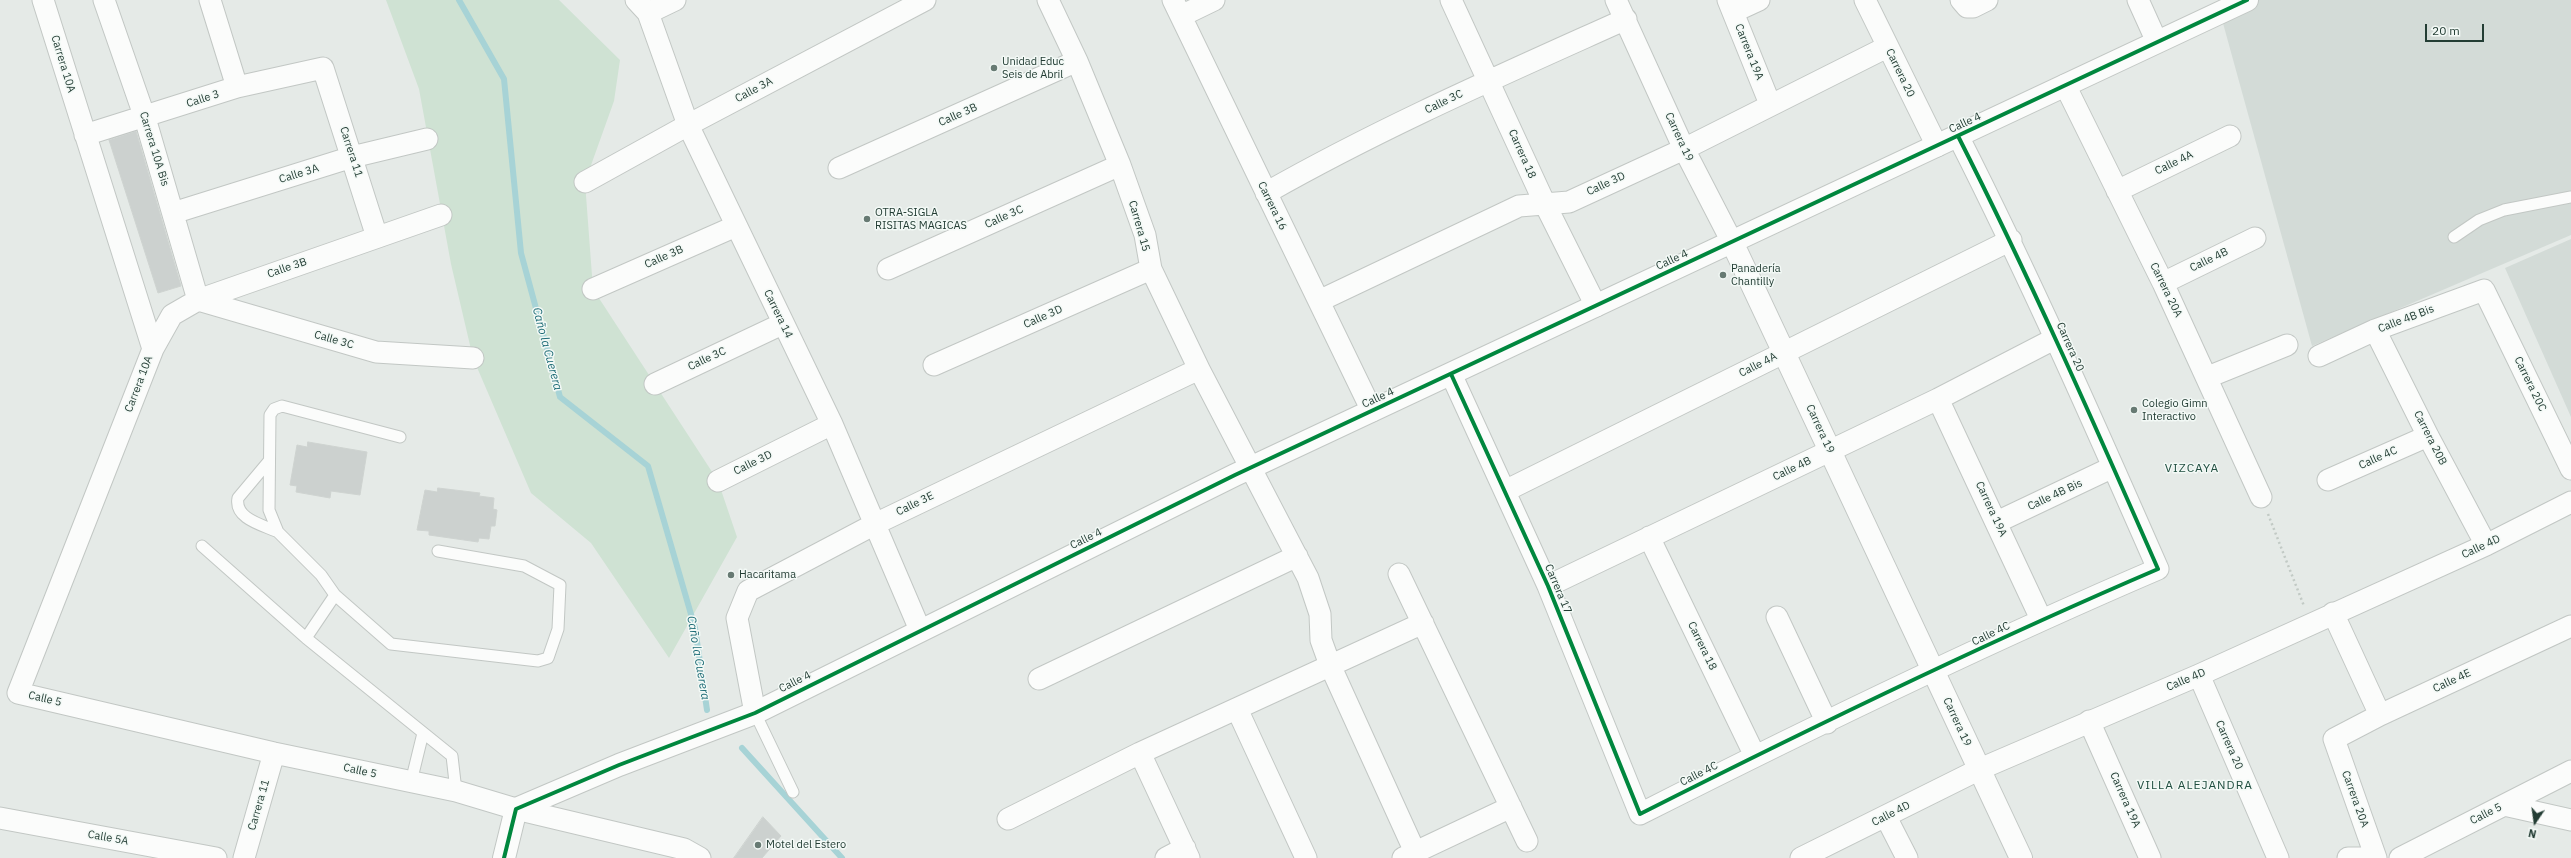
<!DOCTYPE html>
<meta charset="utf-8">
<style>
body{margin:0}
#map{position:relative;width:2571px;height:858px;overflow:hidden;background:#e5eae7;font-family:"IBM Plex Sans",sans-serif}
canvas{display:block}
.north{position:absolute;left:2515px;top:802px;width:40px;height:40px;-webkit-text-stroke:3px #f3f9f6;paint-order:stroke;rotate:193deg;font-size:11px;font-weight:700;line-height:16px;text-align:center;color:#233d34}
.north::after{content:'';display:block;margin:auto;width:14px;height:18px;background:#233d34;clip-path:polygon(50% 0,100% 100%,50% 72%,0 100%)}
.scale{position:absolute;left:2425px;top:24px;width:59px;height:18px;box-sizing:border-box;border:2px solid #233d34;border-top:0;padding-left:5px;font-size:12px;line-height:14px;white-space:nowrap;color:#233d34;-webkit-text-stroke:3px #f3f9f6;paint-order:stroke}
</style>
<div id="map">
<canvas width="2571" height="858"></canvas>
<div class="north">N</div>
<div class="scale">20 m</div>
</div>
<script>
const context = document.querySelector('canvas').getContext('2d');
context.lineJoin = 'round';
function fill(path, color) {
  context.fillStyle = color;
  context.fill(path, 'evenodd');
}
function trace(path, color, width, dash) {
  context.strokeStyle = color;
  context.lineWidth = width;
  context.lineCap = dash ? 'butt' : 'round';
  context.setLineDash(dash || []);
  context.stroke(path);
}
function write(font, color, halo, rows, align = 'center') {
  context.font = font + ' "IBM Plex Sans",sans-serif';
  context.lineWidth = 3;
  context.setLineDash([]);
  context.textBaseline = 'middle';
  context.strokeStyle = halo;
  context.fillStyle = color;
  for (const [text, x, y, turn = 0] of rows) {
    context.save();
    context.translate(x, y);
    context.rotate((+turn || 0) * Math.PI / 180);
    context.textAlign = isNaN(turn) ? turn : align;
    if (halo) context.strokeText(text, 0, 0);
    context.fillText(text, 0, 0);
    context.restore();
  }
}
fill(new Path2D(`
 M2256,0H2571V235L2312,346L2221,16Z
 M2571,239V417L2505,268Z`), '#d3dbd7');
fill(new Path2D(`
 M386,0H559L620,60L614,101L585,182L593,289L718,481L737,537L669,658L591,543L531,493L473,358L451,264L419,89Z`), '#cfe2d3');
trace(new Path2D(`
 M459,0L504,79L521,253L560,397L648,466L695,628L707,710
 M742,748L842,858`), '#a7d3d6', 6);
const building = new Path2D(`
 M136,131L181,286L158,293L109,140Z
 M308,442L367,452L360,495L331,491L330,498L296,492L297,486L290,485L297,445L307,447Z
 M438,488L480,493L479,496L494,498L493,509L497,510L495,526H491L489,539L479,538L478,542L429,535V531L417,530L425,490L437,492Z
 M763,817L781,836L762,858H734Z`);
fill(building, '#ccd1cf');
trace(building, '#ced3d0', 1);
const service = new Path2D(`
 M2454,237L2479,220L2504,210L2571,197
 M400,437L282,406L274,409L270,415L269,510L278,532L321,575L335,595L391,644L538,661L548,658L558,629L560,585L524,566L438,551
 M269,461L238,498C234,519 263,525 278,532
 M202,546L306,638
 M335,595L306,638L452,756L456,791
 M755,713L793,792
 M411,782L423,733`);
const minor = new Path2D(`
 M43,0L153,349
 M104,0L145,118L198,300L376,352L473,358
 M210,0L237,87
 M636,0L648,13L688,125L832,424L920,630
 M1048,0L1077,61L1120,165L1145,235L1151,269L1199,369L1308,578L1320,614L1321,640L1330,665L1415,852
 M1173,0L1372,411
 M1451,0L1545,204L1596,306
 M1616,0L1684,149L1732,242
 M1728,0L1770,104
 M1865,0L1937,146
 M1961,0L1967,7H1973L1987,0
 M2138,0L2157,42
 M1733,12L1759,0
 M648,13L675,0
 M1181,16L1214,0
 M2065,85L2163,283L2261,497
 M85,135L237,87L323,68L377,237
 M839,168L1077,61
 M585,182L688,125L925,0
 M2117,191L2230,136
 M1266,193C1382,127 1504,74 1626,19
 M173,213L352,157L427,139
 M441,215L198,300L172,315L153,349L18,693L274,753L456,791L516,809L684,849L700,858
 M888,269L1120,165
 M2163,283L2255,238
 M593,289L736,226
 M1319,301L1519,206L1569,202L1684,149L1887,47
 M2375,330L2428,436L2486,545
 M2319,356L2375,330L2484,290L2571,469
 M934,365L1151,269
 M1451,374L1548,586L1640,814C1810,728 1983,644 2158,569C2094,423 2030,278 1958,136
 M2208,377L2287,345
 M655,384L782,324
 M1938,399L2041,619
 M2328,480L2428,436
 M718,481L832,424
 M1505,491L2011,240
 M1997,522L2113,467
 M1649,537L1755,756
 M1399,574L1527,841
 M1548,586L1938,399L2056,338
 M2333,613L2380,715
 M1777,617L1827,723
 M2199,675L2278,858
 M1039,679L1297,556
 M1237,709L1306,858
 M755,713L737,618L748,591L875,524L1199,369
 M2089,721L2150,858
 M1140,753L1189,858
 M2504,805L2571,820
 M1886,817L1907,858
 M0,818L216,858
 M1008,819L1140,753L1423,623
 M244,858L274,753
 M1166,858L1185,848
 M1403,858L1511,807
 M1801,858L1980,769L2199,675L2486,545L2571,502
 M2348,858H2370
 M2376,858L2334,739L2380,715L2571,626
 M2400,858L2571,771`);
const tertiary = new Path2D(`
 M1732,242L2021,858
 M504,858L516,809L619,765L755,713L1235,475L2247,0`);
trace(service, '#c2c7c4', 13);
trace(minor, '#c2c7c4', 23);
trace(tertiary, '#c2c7c4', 24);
trace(new Path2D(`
 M2268,514L2304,606`), '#c2cac5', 2.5, [2, 3]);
trace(service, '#fbfcfb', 11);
trace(minor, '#fbfcfb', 21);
trace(tertiary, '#fbfcfb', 22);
trace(new Path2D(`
 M1451,374L1548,586L1640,814C1810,728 1983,644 2158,569C2094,423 2030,278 1958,136
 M504,858L516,809L619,765L755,713L1235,475L2247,0`), '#00873e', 4);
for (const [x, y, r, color] of [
 [994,68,4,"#677a73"],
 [867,219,4,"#677a73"],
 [1723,275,4,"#677a73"],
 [2134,410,4,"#677a73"],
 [731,575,4,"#677a73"],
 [758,845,4,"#677a73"]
]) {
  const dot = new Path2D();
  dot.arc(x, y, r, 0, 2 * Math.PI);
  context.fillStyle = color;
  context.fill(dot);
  trace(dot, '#f3f9f6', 1.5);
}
write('11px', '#233d34', '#f3f9f6', [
 ["Carrera 19A",1749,52,68],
 ["Carrera 10A",63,64,73],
 ["Carrera 20",1900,73,64],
 ["Calle 3A",754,90,-28],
 ["Calle 3",203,99,-18],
 ["Calle 3C",1444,102,-26],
 ["Calle 3B",958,115,-24],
 ["Calle 4",1965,123,-25],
 ["Carrera 19",1679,137,65],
 ["Carrera 10A Bis",154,149,73],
 ["Carrera 11",351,152,72],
 ["Carrera 18",1522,154,66],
 ["Calle 4A",2174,163,-26],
 ["Calle 3A",299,174,-17],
 ["Calle 3D",1606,184,-25],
 ["Carrera 16",1272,206,64],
 ["Calle 3C",1004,217,-24],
 ["Carrera 15",1139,226,74],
 ["Calle 3B",664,257,-24],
 ["Calle 4",1672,260,-25],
 ["Calle 4B",2209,260,-26],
 ["Calle 3B",287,268,-19],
 ["Carrera 20A",2166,290,64],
 ["Carrera 14",778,314,64],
 ["Calle 3D",1043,317,-24],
 ["Calle 4B Bis",2406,319,-21],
 ["Calle 3C",334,340,16],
 ["Carrera 20",2070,347,66],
 ["Calle 3C",707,359,-25],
 ["Calle 4A",1758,365,-27],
 ["Carrera 10A",139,384,-69],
 ["Carrera 20C",2530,384,64],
 ["Calle 4",1378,398,-25],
 ["Carrera 19",1820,429,65],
 ["Carrera 20B",2430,438,63],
 ["Calle 4C",2378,458,-24],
 ["Calle 3D",753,463,-26],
 ["Calle 4B",1792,469,-26],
 ["Calle 4B Bis",2055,495,-25],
 ["Calle 3E",915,504,-26],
 ["Carrera 19A",1991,509,65],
 ["Calle 4",1086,539,-26],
 ["Calle 4D",2481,547,-25],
 ["Carrera 17",1558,589,67],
 ["Calle 4C",1991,634,-26],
 ["Carrera 18",1702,646,64],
 ["Calle 4D",2186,680,-23],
 ["Calle 4E",2452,681,-25],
 ["Calle 4",795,682,-27],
 ["Calle 5",45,699,13],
 ["Carrera 19",1957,722,65],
 ["Carrera 20",2229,745,66],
 ["Calle 5",360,771,12],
 ["Calle 4C",1699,774,-27],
 ["Carrera 20A",2355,799,70],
 ["Carrera 19A",2125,800,66],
 ["Carrera 11",259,805,-74],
 ["Calle 4D",1891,814,-27],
 ["Calle 5",2486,814,-27],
 ["Calle 5A",108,838,10]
]);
write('11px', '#233d34', '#f3f9f6', [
 ["Unidad Educ",1002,62],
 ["Seis de Abril",1002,75],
 ["OTRA-SIGLA",875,213],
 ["RISITAS MAGICAS",875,226],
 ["Panadería",1731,269],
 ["Chantilly",1731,282],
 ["Colegio Gimn",2142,404],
 ["Interactivo",2142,417],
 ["Hacaritama",739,575],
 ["Motel del Estero",766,845]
], 'left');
write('italic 12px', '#1f6d77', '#f3f9f6', [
 ["Caño la Cuerera",547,349,75],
 ["Caño la Cuerera",698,658,80]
]);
context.letterSpacing = '1px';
write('12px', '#204e40', '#f3f9f6', [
 ["VIZCAYA",2192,469],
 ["VILLA ALEJANDRA",2195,786]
]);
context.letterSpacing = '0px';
</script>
